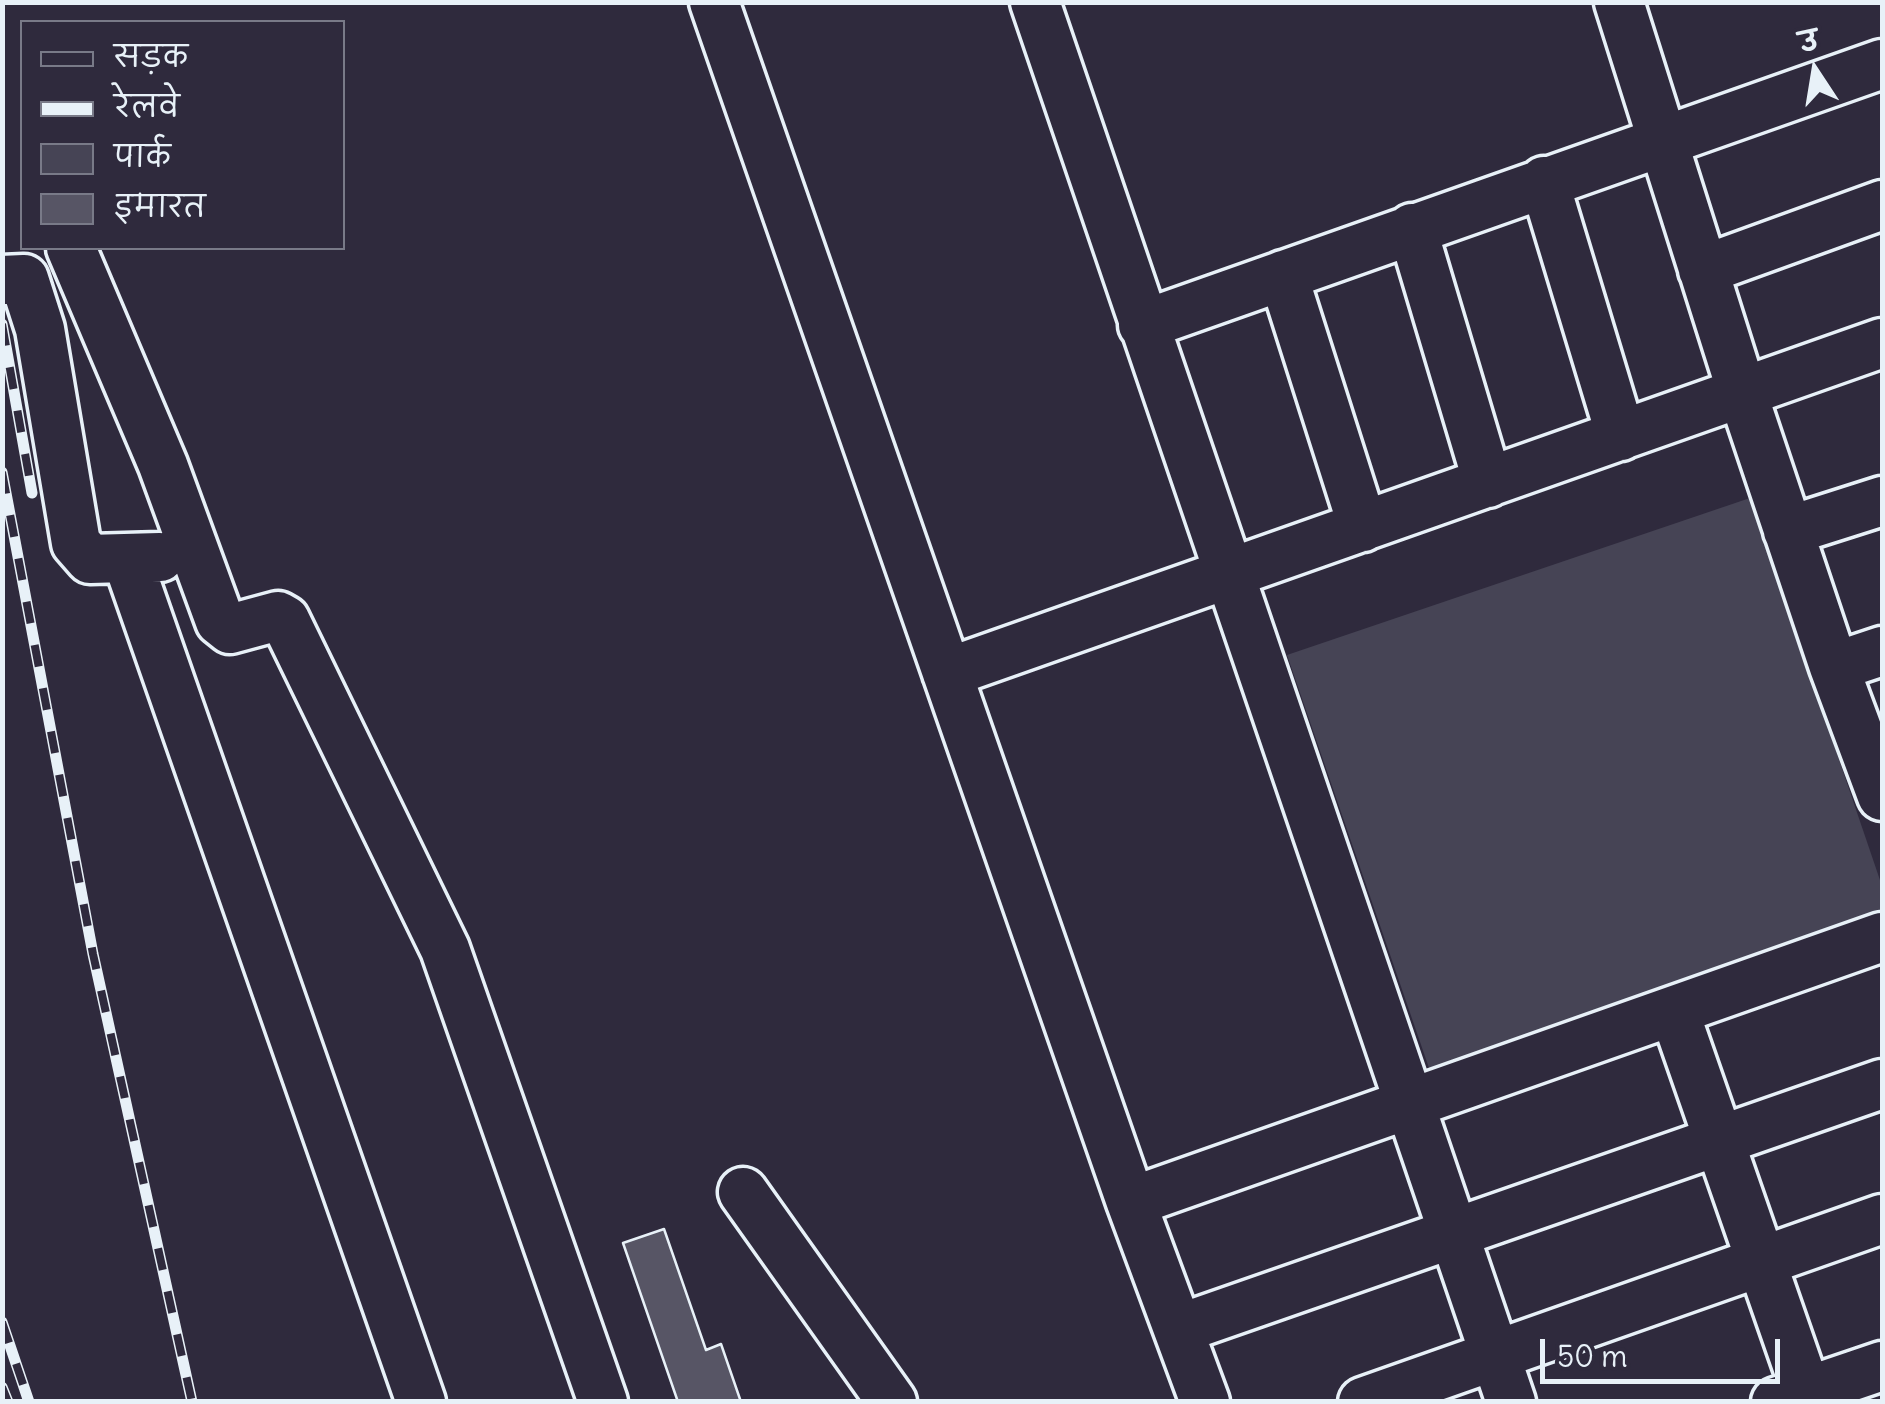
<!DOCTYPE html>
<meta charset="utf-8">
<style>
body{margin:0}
#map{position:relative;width:1885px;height:1404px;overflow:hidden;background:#2f2a3d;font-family:Delius,"Playpen Sans Deva",sans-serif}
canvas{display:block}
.frame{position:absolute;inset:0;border:5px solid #e8f1f8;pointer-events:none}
.legend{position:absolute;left:20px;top:20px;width:325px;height:230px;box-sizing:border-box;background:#2f2a3d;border:2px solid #797a88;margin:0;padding:12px 18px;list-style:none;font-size:30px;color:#e8f1f8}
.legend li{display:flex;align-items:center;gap:20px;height:50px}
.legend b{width:50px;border:2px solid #797a88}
.north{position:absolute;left:1765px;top:20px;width:100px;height:100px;-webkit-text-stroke:8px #2f2a3d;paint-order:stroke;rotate:348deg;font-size:28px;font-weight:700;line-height:40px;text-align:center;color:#e8f1f8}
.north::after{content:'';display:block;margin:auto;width:35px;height:45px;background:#e8f1f8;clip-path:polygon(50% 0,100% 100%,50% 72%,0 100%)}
.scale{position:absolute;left:1540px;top:1339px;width:240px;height:45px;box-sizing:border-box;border:5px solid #e8f1f8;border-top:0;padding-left:12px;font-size:30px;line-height:35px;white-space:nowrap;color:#e8f1f8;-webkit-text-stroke:8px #2f2a3d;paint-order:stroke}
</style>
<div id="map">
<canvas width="1885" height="1404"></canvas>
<div class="frame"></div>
<ul class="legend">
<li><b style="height:12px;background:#2f2a3d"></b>सड़क</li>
<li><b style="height:12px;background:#e8f1f8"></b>रेलवे</li>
<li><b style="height:28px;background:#464455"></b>पार्क</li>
<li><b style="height:28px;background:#575565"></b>इमारत</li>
</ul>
<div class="north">उ</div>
<div class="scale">50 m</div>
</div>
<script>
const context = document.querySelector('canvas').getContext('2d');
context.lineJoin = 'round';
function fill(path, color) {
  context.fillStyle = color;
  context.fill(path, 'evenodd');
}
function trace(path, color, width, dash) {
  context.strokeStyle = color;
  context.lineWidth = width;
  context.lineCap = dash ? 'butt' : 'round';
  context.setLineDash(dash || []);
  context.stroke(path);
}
fill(new Path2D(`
 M1750,498L1882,886V946L1439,1097L1287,655Z`), '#464455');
const building = new Path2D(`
 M664,1229L706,1350L721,1344L741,1402H678L623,1243Z`);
fill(building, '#575565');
trace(building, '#e8f1f8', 2.5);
const minor = new Path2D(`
 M714,2L1131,1202L1205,1402
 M1035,2L1511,1402
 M1619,2L1742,392L1834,667L1882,796
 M1544,181L1621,436
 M1412,228L1488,483
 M71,248L163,465L220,621L230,629L278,616L285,620L445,949L603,1402
 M1703,270L1882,205
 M1283,275L1363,527
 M2,280L24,279L40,329L76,543L90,559L160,557
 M1143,325L1882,64
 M1788,531L1882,501
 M127,559L421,1402
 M1834,667L1882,651
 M947,673L1882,343
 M1674,1011L1810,1402
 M743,1192L892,1402
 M1131,1202L1882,937
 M1179,1329L1882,1084
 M1363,1402L1882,1219
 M1776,1402L1882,1366`);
trace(minor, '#e8f1f8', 55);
trace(minor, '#2f2a3d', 48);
const rail = new Path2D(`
 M2,324L32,493
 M2,472L93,954L192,1402
 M2,1322L29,1402
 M2,1387L8,1402`);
trace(rail, '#e8f1f8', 11);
trace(rail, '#2f2a3d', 8, [22]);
</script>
